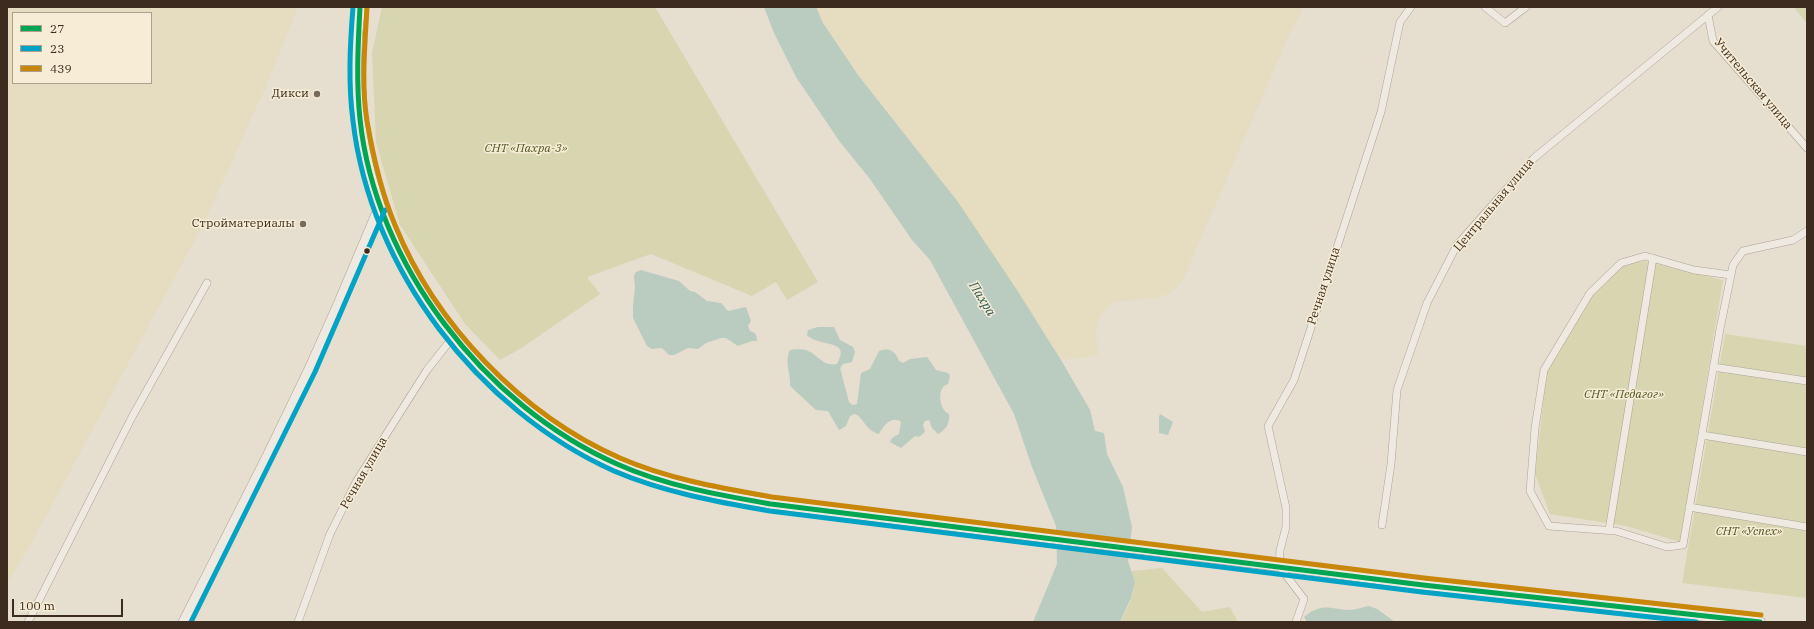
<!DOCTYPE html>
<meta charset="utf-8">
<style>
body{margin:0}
#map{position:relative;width:1814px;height:629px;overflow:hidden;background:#e6decf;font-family:"IBM Plex Serif",serif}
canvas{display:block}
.frame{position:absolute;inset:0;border:8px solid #3c2b1e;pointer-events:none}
.legend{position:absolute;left:12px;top:12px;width:140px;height:72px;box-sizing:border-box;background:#f7ecd5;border:1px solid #ac9f8c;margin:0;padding:5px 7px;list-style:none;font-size:12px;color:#3c2b1e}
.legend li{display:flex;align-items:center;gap:8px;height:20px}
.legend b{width:20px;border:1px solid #ac9f8c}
.scale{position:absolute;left:12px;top:599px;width:111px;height:18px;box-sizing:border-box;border:2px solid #3c2b1e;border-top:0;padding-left:5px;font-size:12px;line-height:14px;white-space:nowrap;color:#3c2b1e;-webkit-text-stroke:3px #f7ecd5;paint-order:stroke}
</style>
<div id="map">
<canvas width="1814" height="629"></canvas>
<div class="frame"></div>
<ul class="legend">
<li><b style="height:5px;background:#00a651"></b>27</li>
<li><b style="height:5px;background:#03a3c5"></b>23</li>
<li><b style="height:5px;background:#c88708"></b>439</li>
</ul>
<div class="scale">100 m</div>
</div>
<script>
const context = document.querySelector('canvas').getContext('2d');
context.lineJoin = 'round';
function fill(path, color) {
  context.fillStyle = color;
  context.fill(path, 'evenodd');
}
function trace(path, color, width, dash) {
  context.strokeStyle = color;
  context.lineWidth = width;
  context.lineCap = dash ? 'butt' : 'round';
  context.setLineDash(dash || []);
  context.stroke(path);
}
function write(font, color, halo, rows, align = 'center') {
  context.font = font + ' "IBM Plex Serif",serif';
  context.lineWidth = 3;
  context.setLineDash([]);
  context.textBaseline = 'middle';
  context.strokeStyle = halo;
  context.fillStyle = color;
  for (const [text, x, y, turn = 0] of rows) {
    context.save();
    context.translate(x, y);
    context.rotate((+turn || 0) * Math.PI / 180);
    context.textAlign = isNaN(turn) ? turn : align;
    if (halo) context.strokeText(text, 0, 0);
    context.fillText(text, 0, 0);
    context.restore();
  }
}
fill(new Path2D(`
 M7,7H298L266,86L204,223L27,551L7,583ZM13,13H151V83H13Z
 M816,7H1304L1288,37L1182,282L1170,293L1159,297L1116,302L1111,304L1101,315L1097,325L1096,335L1098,355L1061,360L958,202L858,75L823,23Z`), '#e6dcbf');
fill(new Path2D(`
 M382,7H655L818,282L787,300L776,282L752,296L651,254L587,277L600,294L520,349L500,360L465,324L400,225L376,142L372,53Z
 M1794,7H1807V24Z
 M1644,261L1723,280L1680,542L1626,526L1550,514L1535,474L1547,370L1591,297L1621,266Z
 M1725,334L1807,346V598L1682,583Z
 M1162,568L1202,612L1230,607L1238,622H1121C1129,604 1138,591 1132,571Z`), '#d7d6b1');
fill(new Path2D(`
 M764,7H816L823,23L858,75L958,202L1017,290L1061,360L1090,410L1095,431L1104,433L1107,454L1123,487L1132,527L1128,561L1135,582L1131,598L1120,622H1033L1057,564L1056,526L1032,467L1014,414L930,260L912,240L870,179L840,142L796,77L774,33Z
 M641,270L679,281L690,291L695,292L707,301L721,303L728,311L746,307L751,321L748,326L750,331C756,333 757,335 757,341H752L738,346L726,338H721L706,343L698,349L688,348L674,355H669L662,348L652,349L647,346L633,318V307L635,286L634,276L636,272Z
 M818,327H834L840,340L853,347L855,352L852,362L843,364L840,368L849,402L852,405L857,404L861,373L870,369L879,351C890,347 895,351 899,361L903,363L910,359L927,357L936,370L948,373L950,376L948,384C936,387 939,410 949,414C950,423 946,430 938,434L932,428L929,420L925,421L923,425L925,432L919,437L915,436L901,448L890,442L892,438L899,434L901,422C892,415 883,426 879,434C864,430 864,416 854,414L850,416L846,426L839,430L828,411L816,410L790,386C791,373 784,362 790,350C793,349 803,349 806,350C818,354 822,367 837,364C852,338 820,348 807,335L808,330Z
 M1160,414L1173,422L1168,435L1159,433V417Z
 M1369,606L1377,609L1395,622H1307L1304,617C1323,602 1328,609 1350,610C1356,610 1362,607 1369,606Z`), '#bacbc0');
const minor = new Path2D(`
 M1485,7L1505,23L1526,7
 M1708,15L1713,41L1807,148
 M1731,275L1694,270L1645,256L1621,263L1590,293L1544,370L1535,428L1530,491L1549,526L1616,531L1667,547L1683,545L1720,329L1733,265L1743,251L1793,240L1807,231
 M1713,367L1807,381
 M1702,435L1807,452
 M1689,507L1807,527
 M1382,525L1391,464L1397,390L1427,303L1457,245L1534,158L1718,7
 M1609,530L1653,258
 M28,622L132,417L207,283
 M298,622L330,534L356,482L427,370L453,337
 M1296,622L1304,599L1279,566L1280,550L1286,527V508L1268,426L1294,380L1381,112L1400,22L1411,7`);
const tertiary = new Path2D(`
 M183,622L268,454L309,369L338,304L379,207`);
const secondary = new Path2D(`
 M360,7C340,161 401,308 522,405C545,424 570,442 597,455C652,483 711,494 771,504L1279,566L1423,585L1760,622`);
trace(minor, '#aca397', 8);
trace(tertiary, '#aca397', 10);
trace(secondary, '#9b9388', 11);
trace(minor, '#eee9e1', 7);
trace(tertiary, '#eee9e1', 9);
trace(secondary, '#eee9e1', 10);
trace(new Path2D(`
 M360,7C358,45 356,81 360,119C375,264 485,406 617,464C666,486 719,495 771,504L1423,585L1760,622`), '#00a651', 5);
trace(new Path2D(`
 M353,7C350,45 348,83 353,121C370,269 478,410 614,471C663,492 717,502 770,511L1422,592L1696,622
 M191,622L315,372L385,210`), '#03a3c5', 5);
trace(new Path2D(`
 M367,7C365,45 361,84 367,121C373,156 381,192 395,225C435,324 522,415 620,458C668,479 721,488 772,497L1424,578L1761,615`), '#c88708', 5);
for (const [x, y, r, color] of [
 [317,94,4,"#786a5c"],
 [303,224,4,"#786a5c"],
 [367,251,3.5,"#3c2b1e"]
]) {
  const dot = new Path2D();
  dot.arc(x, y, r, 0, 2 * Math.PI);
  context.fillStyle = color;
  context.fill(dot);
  trace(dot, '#f7ecd5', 1.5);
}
write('12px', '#3c2b1e', '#f7ecd5', [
 ["Учительская улица",1753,84,50],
 ["Центральная улица",1494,205,-50],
 ["Речная улица",1324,286,-72],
 ["Речная улица",364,473,-60]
]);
write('12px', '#3c2b1e', '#f7ecd5', [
 ["Дикси",309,94],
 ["Стройматериалы",295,224]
], 'right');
write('italic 12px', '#4e5924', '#f7ecd5', [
 ["СНТ «Пахра-3»",526,149],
 ["СНТ «Педагог»",1624,395],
 ["СНТ «Успех»",1749,532]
]);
write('italic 13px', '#2d5c57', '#f7ecd5', [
 ["Пахра",982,299,58]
]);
</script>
